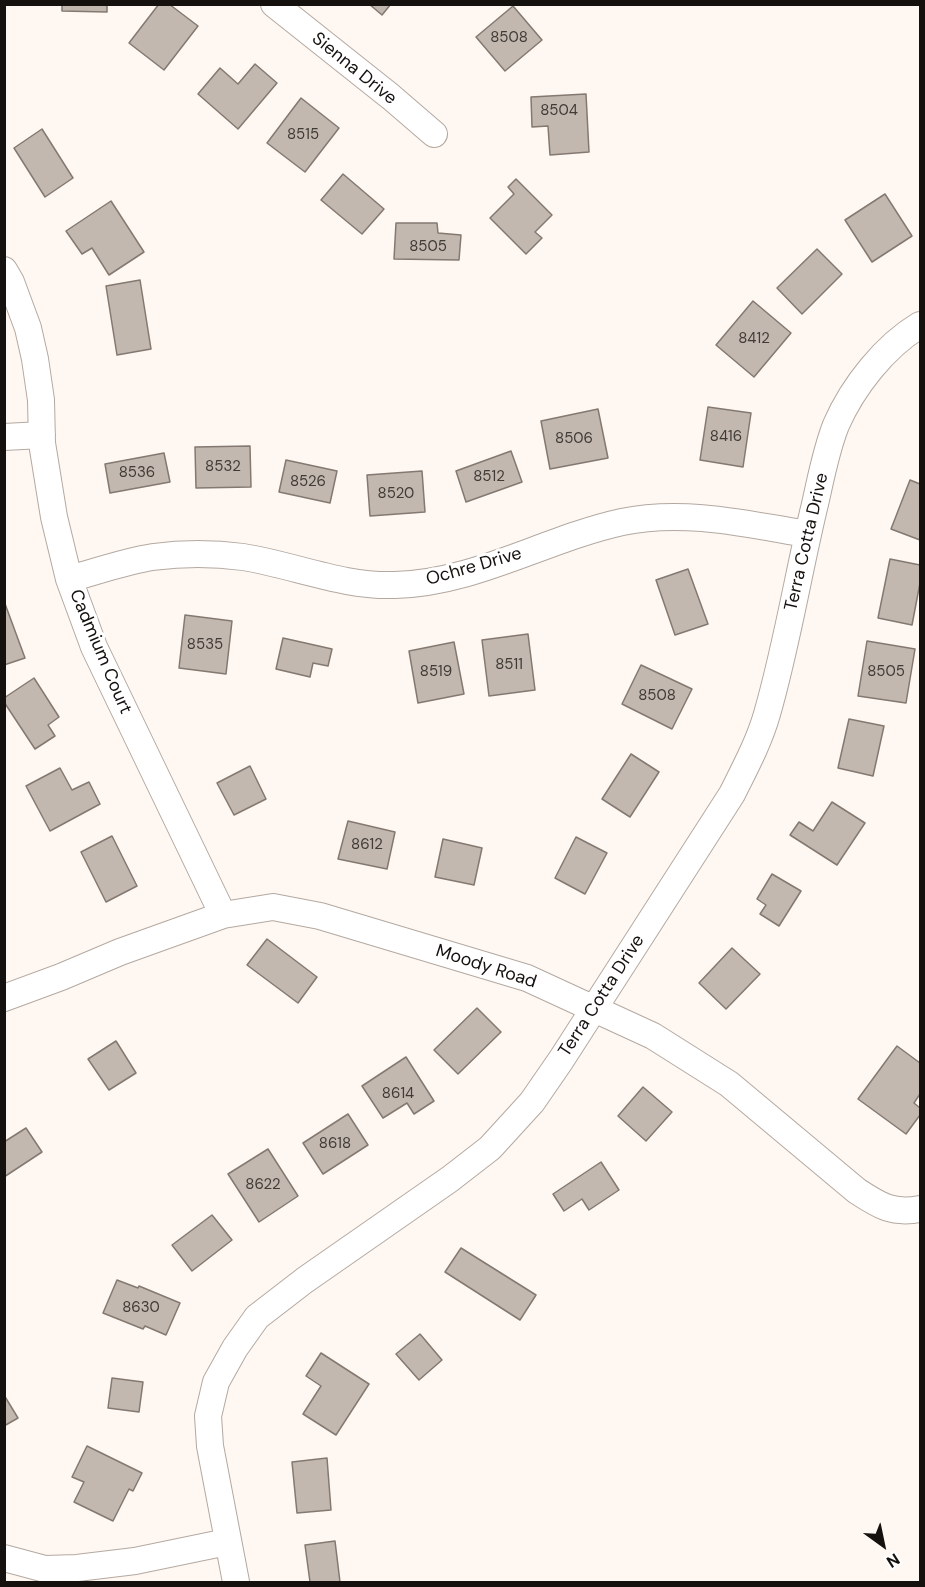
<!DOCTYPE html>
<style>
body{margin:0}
#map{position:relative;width:925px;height:1587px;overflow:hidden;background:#fef7f2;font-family:"DM Sans",sans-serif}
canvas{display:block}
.frame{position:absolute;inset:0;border:6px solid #15110e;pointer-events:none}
.north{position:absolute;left:853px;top:1515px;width:60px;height:60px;-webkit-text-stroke:4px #fff;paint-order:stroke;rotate:147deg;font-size:16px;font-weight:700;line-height:24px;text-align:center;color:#15110e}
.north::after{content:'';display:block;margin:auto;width:21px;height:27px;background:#15110e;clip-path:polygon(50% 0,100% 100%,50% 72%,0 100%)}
</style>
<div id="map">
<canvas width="925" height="1587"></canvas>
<div class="frame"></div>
<div class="north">N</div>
</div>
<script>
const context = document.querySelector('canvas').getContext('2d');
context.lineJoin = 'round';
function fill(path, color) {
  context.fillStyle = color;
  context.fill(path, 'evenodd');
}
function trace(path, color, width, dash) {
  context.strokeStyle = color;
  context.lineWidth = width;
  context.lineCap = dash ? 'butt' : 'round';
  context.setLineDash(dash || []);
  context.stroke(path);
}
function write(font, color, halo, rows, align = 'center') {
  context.font = font + ' "DM Sans",sans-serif';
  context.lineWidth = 6;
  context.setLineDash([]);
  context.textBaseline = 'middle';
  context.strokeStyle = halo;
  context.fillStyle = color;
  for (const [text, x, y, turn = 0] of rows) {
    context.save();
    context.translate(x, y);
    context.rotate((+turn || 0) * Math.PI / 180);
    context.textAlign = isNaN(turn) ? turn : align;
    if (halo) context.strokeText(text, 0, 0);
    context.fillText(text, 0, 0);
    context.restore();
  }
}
const building = new Path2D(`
 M62,4H107V12L62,11Z
 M159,4H169L198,26L164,70L129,43Z
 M369,4H391L382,15Z
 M513,6L542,40L505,71L476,37Z
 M255,64L277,83L238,129L198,94L220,68L238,84Z
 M586,94L589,152L550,155L548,126L532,127L531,97Z
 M301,98L339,128L305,172L267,143Z
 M42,129L73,178L45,197L14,148Z
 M343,174L384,209L362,234L321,200Z
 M516,179L552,215L535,232L542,238L526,254L490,218L514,194L508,187Z
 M885,194L912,236L872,262L845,220Z
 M111,201L144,252L109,275L92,248L82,254L66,231Z
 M396,223H437L438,233L461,235L459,260L394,259Z
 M817,249L842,274L802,314L777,288Z
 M140,280L151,349L117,355L106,286Z
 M753,301L791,333L754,377L716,345Z
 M708,407L751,413L743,467L700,460Z
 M598,409L608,458L550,469L541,421Z
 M250,446L251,487L196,488L195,447Z
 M511,451L522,482L466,502L456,471Z
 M164,453L170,482L110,493L105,464Z
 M286,460L337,471L330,503L279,492Z
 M422,471L425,512L370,516L367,475Z
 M910,480L920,484V540L891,529Z
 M890,559L920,565V583L912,625L878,618Z
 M688,569L708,624L675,635L656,580Z
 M4,601L25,658L4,665Z
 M185,615L232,621L226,674L179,668Z
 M528,634L535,690L489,696L482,640Z
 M283,638L332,649L328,666L313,663L310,677L276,669Z
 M867,641L915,649L906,703L858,696Z
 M454,642L464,694L418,703L409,651Z
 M641,665L692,689L672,729L622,704Z
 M34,678L59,717L48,725L55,736L35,749L4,702V698Z
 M849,719L884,726L873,776L838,768Z
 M631,754L659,772L630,817L602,799Z
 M250,766L266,799L234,815L217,783Z
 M60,768L72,790L89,782L100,804L50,831L26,786Z
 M832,802L865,823L837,865L790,835L799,822L813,831Z
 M348,821L395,832L387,869L338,859Z
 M112,836L137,886L106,902L81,852Z
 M576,837L607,853L585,894L555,878Z
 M443,839L482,848L474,885L435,877Z
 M772,874L801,891L779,926L760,914L766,905L757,899Z
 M267,939L317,977L298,1003L247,965Z
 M732,948L760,974L726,1009L699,983Z
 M477,1008L501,1032L458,1074L434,1050Z
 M116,1041L136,1073L109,1090L88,1059Z
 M897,1046L920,1063V1094L914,1103L920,1108V1115L906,1134L858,1099Z
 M406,1057L434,1101L414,1114L407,1103L383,1118L362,1086Z
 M643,1087L672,1112L646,1141L618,1116Z
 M348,1114L368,1145L323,1174L303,1143Z
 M26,1128L42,1152L4,1177V1142Z
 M268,1149L298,1196L259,1222L228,1174Z
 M601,1162L619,1190L589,1210L582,1199L564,1211L553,1194Z
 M212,1215L232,1240L192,1271L172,1245Z
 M461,1248L536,1295L520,1320L445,1272Z
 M117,1280L138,1288L139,1286L180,1303L166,1335L145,1326L143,1329L103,1313Z
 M420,1334L442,1360L419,1380L396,1354Z
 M321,1353L369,1384L336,1435L303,1414L321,1386L306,1376Z
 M112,1378L143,1382L139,1412L108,1408Z
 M4,1395L18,1418L4,1426Z
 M87,1446L142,1473L133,1491L129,1489L113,1521L74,1502L84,1482L72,1477Z
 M327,1458L331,1510L297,1513L292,1462Z
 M335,1541L340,1582H310L305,1545Z`);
fill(building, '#c3b8af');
trace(building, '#847971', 1.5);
const minor = new Path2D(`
 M274,4L391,97L434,134
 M4,270L11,282L28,328L35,359L41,400L42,443L54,517L69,579L94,647L223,915
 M4,437L42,435
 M69,579C95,572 126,561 153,557C182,553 214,553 243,557C294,565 343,587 395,585C475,583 545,539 622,522C684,509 747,524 807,534
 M4,998L61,977L120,952L223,915L273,907L320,916L527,978L653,1036L729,1084L857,1191C880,1206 892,1214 920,1209
 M4,1558L45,1569L77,1568L135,1561L227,1542
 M236,1582L210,1446L208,1416L216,1382L235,1348L257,1317L305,1280L450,1179L490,1148L532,1102L561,1060L732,794C745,768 759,742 767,714C787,645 798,574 815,504C821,478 826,450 836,425C853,386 885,346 920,325`);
trace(minor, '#b4a9a1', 28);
trace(minor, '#fff', 26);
write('15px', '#403b36', null, [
 ["8508",509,38],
 ["8504",559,111],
 ["8515",303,135],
 ["8505",428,247],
 ["8412",754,339],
 ["8416",726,437],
 ["8506",574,439],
 ["8532",223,467],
 ["8536",137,473],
 ["8512",489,477],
 ["8526",308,482],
 ["8520",396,494],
 ["8535",205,645],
 ["8511",509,665],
 ["8519",436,672],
 ["8505",886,672],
 ["8508",657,696],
 ["8612",367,845],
 ["8614",398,1094],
 ["8618",335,1144],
 ["8622",263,1185],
 ["8630",141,1308]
]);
write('18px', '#15110e', '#fff', [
 ["Sienna Drive",354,69,39],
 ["Terra Cotta Drive",807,542,-77],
 ["Ochre Drive",474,567,-16],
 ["Cadmium Court",100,652,67],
 ["Moody Road",486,967,18],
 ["Terra Cotta Drive",602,996,-57]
]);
</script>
